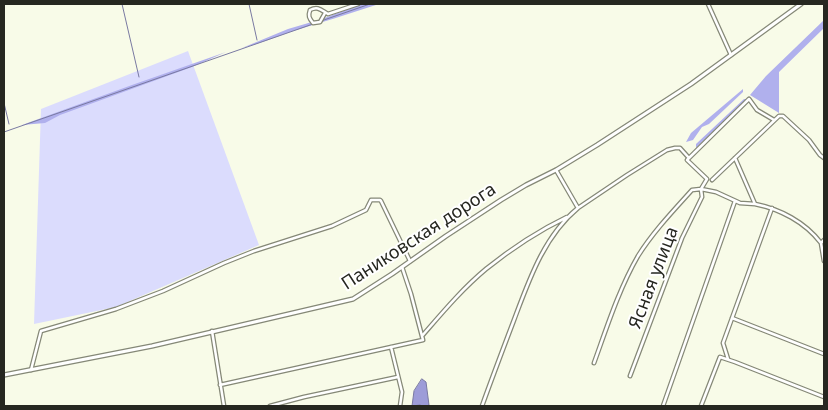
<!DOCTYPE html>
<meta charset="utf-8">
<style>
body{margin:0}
#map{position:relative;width:828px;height:410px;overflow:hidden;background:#f8fbe8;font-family:"Noto Sans",sans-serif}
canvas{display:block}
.frame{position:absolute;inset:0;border:5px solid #262720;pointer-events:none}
</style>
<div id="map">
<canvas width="828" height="410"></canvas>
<div class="frame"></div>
</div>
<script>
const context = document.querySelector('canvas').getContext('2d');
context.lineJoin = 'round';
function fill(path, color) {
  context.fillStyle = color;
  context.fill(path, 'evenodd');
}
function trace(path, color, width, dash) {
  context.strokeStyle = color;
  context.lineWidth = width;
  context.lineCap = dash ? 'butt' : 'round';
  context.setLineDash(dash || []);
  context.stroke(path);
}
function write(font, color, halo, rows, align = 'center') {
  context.font = font + ' "Noto Sans",sans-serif';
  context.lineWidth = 4;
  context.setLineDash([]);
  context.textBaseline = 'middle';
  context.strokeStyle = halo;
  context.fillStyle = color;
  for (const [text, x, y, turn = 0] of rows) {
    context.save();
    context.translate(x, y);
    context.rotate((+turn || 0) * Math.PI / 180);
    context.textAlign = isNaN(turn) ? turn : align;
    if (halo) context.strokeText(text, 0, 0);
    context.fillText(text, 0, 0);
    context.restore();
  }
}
fill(new Path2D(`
 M188,51L259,245L116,307L34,324L41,109Z`), '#dbdcfd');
fill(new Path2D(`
 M361,4H379C349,14 319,23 290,32C274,38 258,44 242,48L288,29L322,19Z
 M824,20V28L779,72V113L750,95L766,76Z
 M226,52L192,67L60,115L45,123L22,125L132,85Z
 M743,89V92L709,124L702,127L693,140L686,142L691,133Z
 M744,99H747L696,148V144Z`), '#b0b0ed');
const water = new Path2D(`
 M422,379L426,382L429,405L426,406H422L420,405L412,406L414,391Z`);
fill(water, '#9d9cd8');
trace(water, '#7979a1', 1);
trace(new Path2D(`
 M122,4L139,77
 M249,4L257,40
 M321,21L370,4
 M4,103L9,124
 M4,132L313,24`), '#7979a1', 1);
const minor = new Path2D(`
 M708,4L731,55
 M325,13L320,22L313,23C309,18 308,16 310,10C318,6 321,10 328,14L358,4
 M735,158L755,204C780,209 805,222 821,243L824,240
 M712,180L779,116H783L809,140L820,155L824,158
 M755,204L740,203L716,192L701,189L707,179L687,160L749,99L757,110L774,120
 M578,208L627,175L667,150L675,148H680L689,158
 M821,243L824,261
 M732,318L824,354
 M212,331L224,406
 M422,336C442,313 462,289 486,269C511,249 538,231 567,217
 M391,347L402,392L400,406
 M728,359L723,343L772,208
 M594,363C607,327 619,289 638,256C653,232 673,211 692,190L701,189L702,197L682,238L630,376
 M31,370L41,331L116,309L163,291L224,263L254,251L332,226L366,210L371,200H380L381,201L410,261
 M220,385L423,340L411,294L402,267
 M270,406L304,397L398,377
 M482,406C492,378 503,349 514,320C529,280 544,236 578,208L556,170
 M663,406L735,201
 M701,406L720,357L735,362L824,397`);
const tertiary = new Path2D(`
 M4,375L152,346L353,299L392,274L446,236L501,200L526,185L556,170L597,145L691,84L801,4`);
trace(minor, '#858877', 5);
trace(tertiary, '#858877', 5.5);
trace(minor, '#fff', 2.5);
trace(tertiary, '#fff', 3);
write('18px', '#262720', '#fff', [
 ["Паниковская дорога",419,237,-33],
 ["Ясная улица",654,278,-69]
]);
</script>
